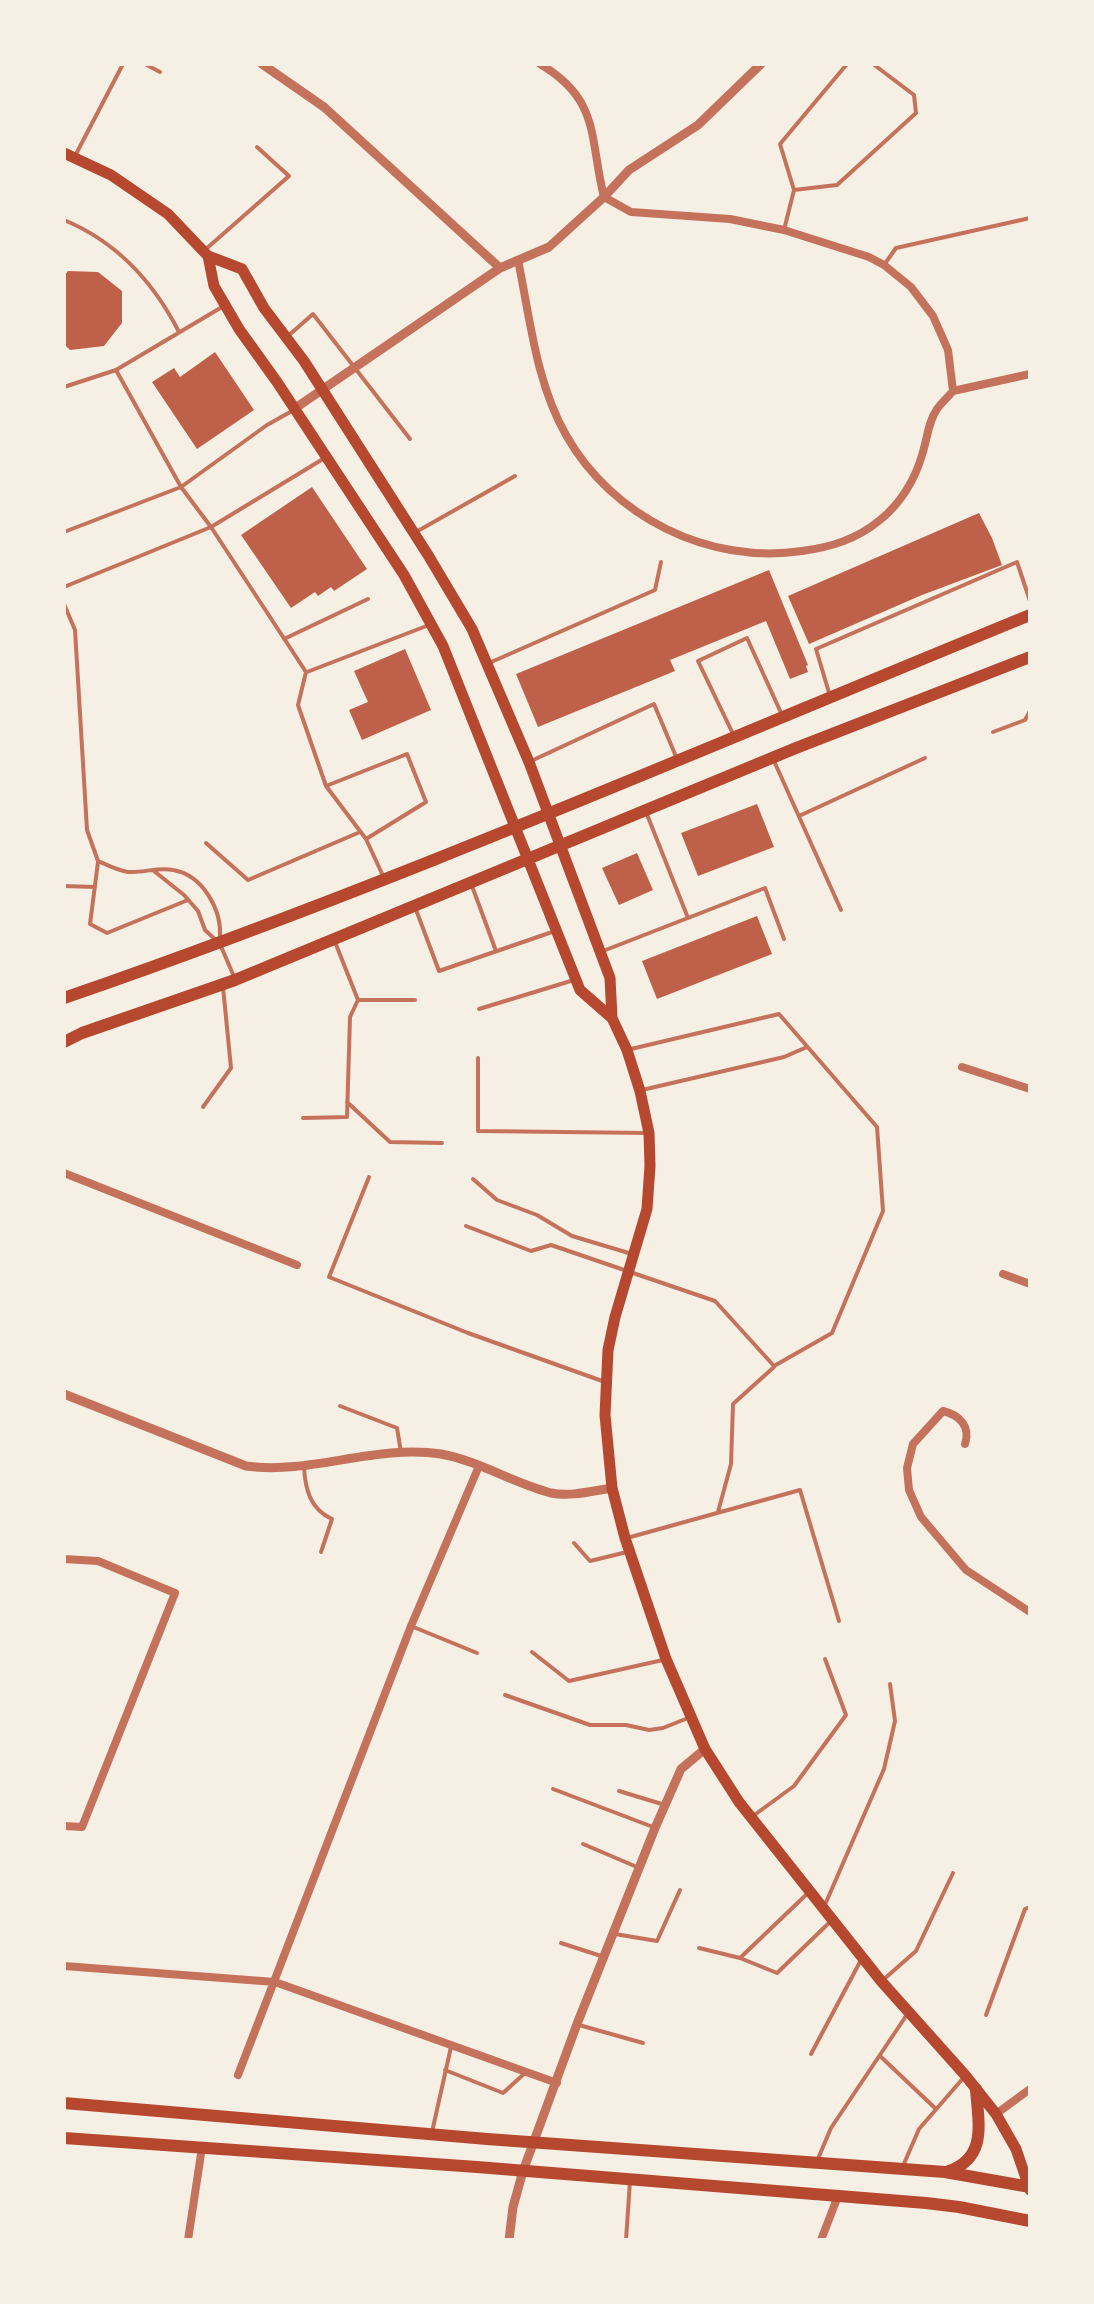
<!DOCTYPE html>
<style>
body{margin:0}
#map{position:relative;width:1094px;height:2304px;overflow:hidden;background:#f6efe4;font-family:"DejaVu Sans",sans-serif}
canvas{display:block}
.frame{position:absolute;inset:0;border:66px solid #f6efe4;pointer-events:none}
</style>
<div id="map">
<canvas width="1094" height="2304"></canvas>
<div class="frame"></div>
</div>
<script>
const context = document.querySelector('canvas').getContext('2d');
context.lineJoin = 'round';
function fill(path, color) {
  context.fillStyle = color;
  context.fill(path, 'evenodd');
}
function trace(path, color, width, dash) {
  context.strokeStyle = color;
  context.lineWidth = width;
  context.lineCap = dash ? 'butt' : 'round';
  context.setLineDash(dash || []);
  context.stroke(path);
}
fill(new Path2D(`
 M68,271L98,272L122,291V323L104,346L70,350L64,344V276Z
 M215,352L254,410L197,449L152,382L174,368L180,377Z
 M312,487L367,569L334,591L331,587L318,596L315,592L291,608L241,535Z
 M979,513L992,538L1002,565L922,595L809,644L788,596Z
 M769,570L808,665L806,666L808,672L790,679L766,621L670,660L675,671L538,727L516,674Z
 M405,649L431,710L362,740L349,710L368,702L354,671Z
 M757,804L774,847L698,876L681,833Z
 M637,853L653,890L619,905L602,868Z
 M757,916L772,954L657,999L642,961Z`), '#bf614a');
trace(new Path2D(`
 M145,64L160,72
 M75,156L123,64
 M794,190L837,185L916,113L914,95L873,64
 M64,220C117,242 153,281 179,332
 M784,230L794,190L780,144L847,64
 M206,249L289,176L257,147
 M884,265L896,248L1030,218
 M222,307L116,370L181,487L211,527L323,459
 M288,336L313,314L410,439
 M64,387L116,370
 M64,532L181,487L267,425L292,411
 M416,532L515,476
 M64,587L211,527L306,672L298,705L326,786L366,839L384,878
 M64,604L75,630L87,830L98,861C107,865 119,871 128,872C143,873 158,867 173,870C203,875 222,910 220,938
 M284,639L368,599
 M489,663L655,590L661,562
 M307,672L429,625
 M830,696L816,649L1017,562L1030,601
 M993,732L1025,720L1030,711
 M734,736L698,661L747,638L782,715
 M531,761L654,704L677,759
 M774,761L841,910
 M326,786L407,754L426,802L366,839
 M646,812L688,918
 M799,816L925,758
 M206,843L248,880L360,832
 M98,862L90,924L107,933L188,900
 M154,871L184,895L198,911L205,930L220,944L235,979
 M64,886L95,887
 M472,886L496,951
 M415,907L439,971L555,931
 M603,951L765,888L784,939
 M358,1000H415
 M479,1009L574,980
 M478,1058V1131L647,1133
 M642,1090L784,1057L807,1047
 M347,1102L390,1142L442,1143
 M203,1107L231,1068L223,987
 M303,1118L347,1117L350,1017L358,1000L335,942
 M369,1177L329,1277L468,1333L605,1382
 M473,1179L497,1200L537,1215L572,1236L632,1254
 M466,1226L531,1251L551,1245L715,1301L774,1366L832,1333L883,1211L877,1127L779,1014L631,1049
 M340,1406L397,1428L401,1452
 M304,1466C305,1489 310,1509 332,1519L321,1552
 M718,1512L731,1464L733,1404L774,1367
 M627,1538L800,1490L839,1621
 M574,1543L590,1561L627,1552
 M411,1626L477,1653
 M532,1652L569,1681L663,1660
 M505,1695L590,1725H626L649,1730L663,1728L688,1718
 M553,1789L653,1827
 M619,1791L665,1805
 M753,1816L794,1786L846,1715L825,1659
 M583,1844L637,1867
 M824,1907L884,1769L895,1721L890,1684
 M615,1934L657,1941L680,1890
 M561,1943L601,1956
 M699,1948L740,1958L808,1893
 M740,1958L777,1973L830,1922
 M883,1980L916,1951L953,1873
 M986,2015L1025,1909L1030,1907
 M579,2025L643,2043
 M811,2054L861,1960
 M880,2056L936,2109
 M445,2070L503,2093L525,2073
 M432,2132L451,2047
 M817,2161L831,2128L908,2013
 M903,2166L919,2129L965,2076
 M626,2240L630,2181`), '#c5725c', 4);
trace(new Path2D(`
 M518,260C530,318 536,383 566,435C612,517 709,565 802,551C832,547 857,539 880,520C900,504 915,480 922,455C927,440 928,422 937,409C942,402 948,397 953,391L948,350L933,316L911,287L884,265L869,257L784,230L730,219L631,212L604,197C589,138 601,100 540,64
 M953,391L1030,374
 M962,1067L1030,1089
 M64,1173L297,1265
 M1003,1274L1030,1284
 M965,1444C971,1426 959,1415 943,1411L913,1444L907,1468L909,1490L921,1517L966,1570L1030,1612
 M64,1559L98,1561L175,1593L82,1827L64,1826
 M64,1966L275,1982L557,2083
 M238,2075L411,1626L479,1466
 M996,2114L1030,2089
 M188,2240L202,2147
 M821,2240L838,2196`), '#c5725c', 8);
trace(new Path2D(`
 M262,64L324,107L500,268
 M294,409L500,268L549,247L604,197L629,170L698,125L761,64
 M64,1394L246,1466C311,1475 375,1444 441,1454C479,1461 513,1483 551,1493C570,1497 592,1491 612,1488
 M509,2240L513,2207L523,2171L577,2024L655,1828L681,1769L705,1749`), '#c5725c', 9);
trace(new Path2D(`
 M64,153L111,175L168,214L208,256L242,269L264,308L304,361L428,555L472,629L529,762L610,978L612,1018L627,1050L640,1091L649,1133L650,1166L647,1209L615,1317L608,1350L605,1415L612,1488L625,1538L666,1659L705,1749L739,1802L881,1981L965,2075L996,2114L1016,2149L1030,2190
 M208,256L214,286L239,329L277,382L404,575L443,646L580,990L612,1018`), '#b5482f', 11);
trace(new Path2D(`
 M64,998C392,885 709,746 1030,615
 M64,1042L82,1033L235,980L796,748L1030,657
 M64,2103L487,2139L945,2172L1030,2187
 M64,2138L477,2167L926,2203L959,2207L1030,2221
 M949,2171C988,2157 978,2122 976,2089`), '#b5482f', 12);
</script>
